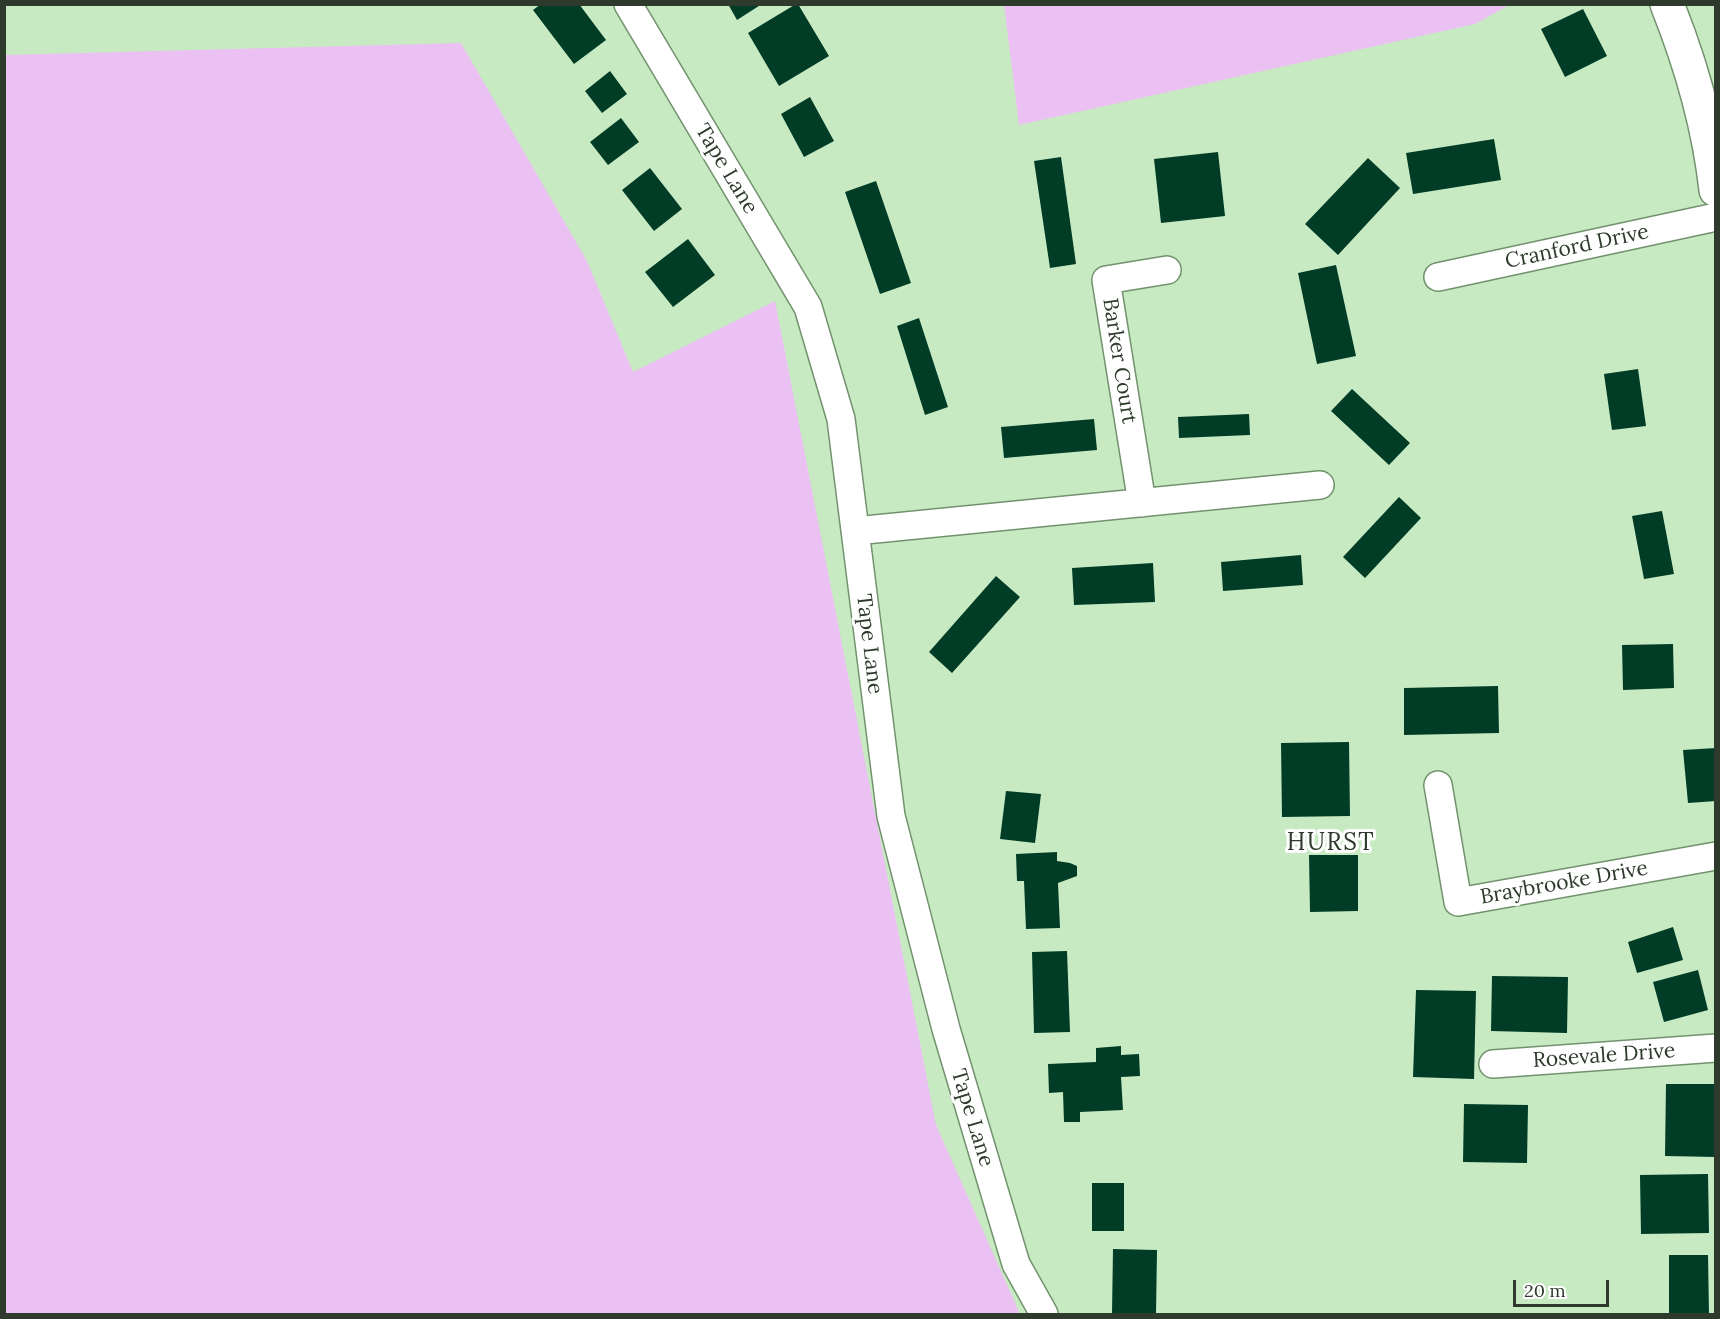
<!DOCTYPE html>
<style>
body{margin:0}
#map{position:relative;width:1720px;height:1319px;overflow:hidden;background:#c8eac3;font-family:Lora,serif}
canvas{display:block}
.frame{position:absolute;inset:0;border:6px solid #2e3b2c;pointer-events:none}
.scale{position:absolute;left:1513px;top:1280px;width:96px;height:27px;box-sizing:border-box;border:3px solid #2e3b2c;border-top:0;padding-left:8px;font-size:18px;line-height:21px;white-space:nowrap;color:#2e3b2c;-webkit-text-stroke:4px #fff;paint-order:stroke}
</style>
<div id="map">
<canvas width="1720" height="1319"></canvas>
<div class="frame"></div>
<div class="scale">20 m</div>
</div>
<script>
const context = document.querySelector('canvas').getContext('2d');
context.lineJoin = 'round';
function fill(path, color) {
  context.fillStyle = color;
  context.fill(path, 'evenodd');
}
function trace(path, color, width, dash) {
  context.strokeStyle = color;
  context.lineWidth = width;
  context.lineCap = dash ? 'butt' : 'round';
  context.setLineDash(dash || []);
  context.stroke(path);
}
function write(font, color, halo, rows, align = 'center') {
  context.font = font + ' Lora,serif';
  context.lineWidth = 6;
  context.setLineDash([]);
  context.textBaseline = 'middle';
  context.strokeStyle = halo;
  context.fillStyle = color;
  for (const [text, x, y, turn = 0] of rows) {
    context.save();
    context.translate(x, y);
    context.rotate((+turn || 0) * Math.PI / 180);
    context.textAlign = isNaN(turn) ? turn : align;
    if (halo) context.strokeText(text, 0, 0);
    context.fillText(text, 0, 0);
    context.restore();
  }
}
fill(new Path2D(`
 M1004,5V4L1509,5L1475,24L1019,125Z
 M461,43L587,261L633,372L775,301L936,1125L1020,1314H5V55Z`), '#ebc0f2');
fill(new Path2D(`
 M541,4H579L606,40L574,64L533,10Z
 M728,4H762L737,20Z
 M796,4H798L829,56L779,86L748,33Z
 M1583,9L1607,56L1565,77L1541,29Z
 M610,71L627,94L602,113L585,91Z
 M810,97L834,141L804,157L781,114Z
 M621,118L639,142L608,165L590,142Z
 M1494,139L1501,180L1413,194L1406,153Z
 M1218,152L1225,216L1161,223L1154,159Z
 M1061,157L1076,264L1050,268L1034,161Z
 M1368,158L1400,188L1338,255L1305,224Z
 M650,168L682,209L654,231L622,190Z
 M876,181L911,283L880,294L845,192Z
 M688,239L715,275L673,307L645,272Z
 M1336,265L1356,356L1317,364L1298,273Z
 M919,318L948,407L925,415L897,326Z
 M1638,369L1646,426L1612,430L1604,374Z
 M1352,389L1410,443L1389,465L1331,411Z
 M1249,414L1250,435L1179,438L1178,417Z
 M1094,419L1097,450L1004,458L1001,427Z
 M1399,497L1421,518L1365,578L1343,557Z
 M1662,511L1674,574L1644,579L1632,516Z
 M1301,555L1303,585L1223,591L1221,562Z
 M1153,563L1155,602L1074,605L1072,568Z
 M996,576L1020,597L952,673L929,652Z
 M1673,644L1674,688L1623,690L1622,645Z
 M1498,686L1499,733L1404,735V688Z
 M1349,742L1350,816L1282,817L1281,743Z
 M1716,748V801L1688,803L1683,750Z
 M1006,791L1041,794L1035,843L1000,839Z
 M1057,852V861L1070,863L1077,866V876L1058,883L1060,928L1026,929L1024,881H1017L1016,854Z
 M1309,855H1358V911L1310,912Z
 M1673,927L1683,960L1637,973L1628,942Z
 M1067,951L1070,1032L1034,1033L1032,952Z
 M1698,970L1708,1010L1664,1022L1653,982Z
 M1492,976L1568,977L1567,1033L1491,1031Z
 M1416,990L1476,991L1474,1079L1413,1077Z
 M1121,1046V1055L1139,1054L1140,1076L1121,1077L1123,1110L1080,1112V1122H1064L1063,1092L1049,1093L1048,1064L1096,1062V1048Z
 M1666,1084H1716V1157L1665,1156Z
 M1464,1104L1528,1105L1527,1163L1463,1162Z
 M1708,1174L1709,1233L1641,1234L1640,1175Z
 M1092,1183H1124V1231H1092Z
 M1113,1249L1157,1250L1156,1314H1112Z
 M1669,1255H1708L1709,1314H1669Z`), '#003c26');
const street = new Path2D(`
 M628,4L808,307L841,419L891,816L946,1029L1016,1264L1044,1314
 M1438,277L1716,217
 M1142,503L1106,280L1167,270
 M855,531L1320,485
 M1438,785L1458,902L1716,856
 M1493,1064L1716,1048`);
const secondary = new Path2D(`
 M1667,4C1691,64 1709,126 1716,190`);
trace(street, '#72926e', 30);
trace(secondary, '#72926e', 36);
trace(street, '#fff', 27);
trace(secondary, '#fff', 33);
write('21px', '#2e3b2c', '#fff', [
 ["Tape Lane",726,169,59],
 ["Cranford Drive",1577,247,-12],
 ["Barker Court",1119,361,81],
 ["Tape Lane",869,644,83],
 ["Braybrooke Drive",1564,883,-10],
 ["Rosevale Drive",1604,1056,-4],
 ["Tape Lane",972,1118,73]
]);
context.letterSpacing = '1.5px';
write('24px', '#2e3b2c', '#fff', [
 ["HURST",1331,843]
]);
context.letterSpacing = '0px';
</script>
